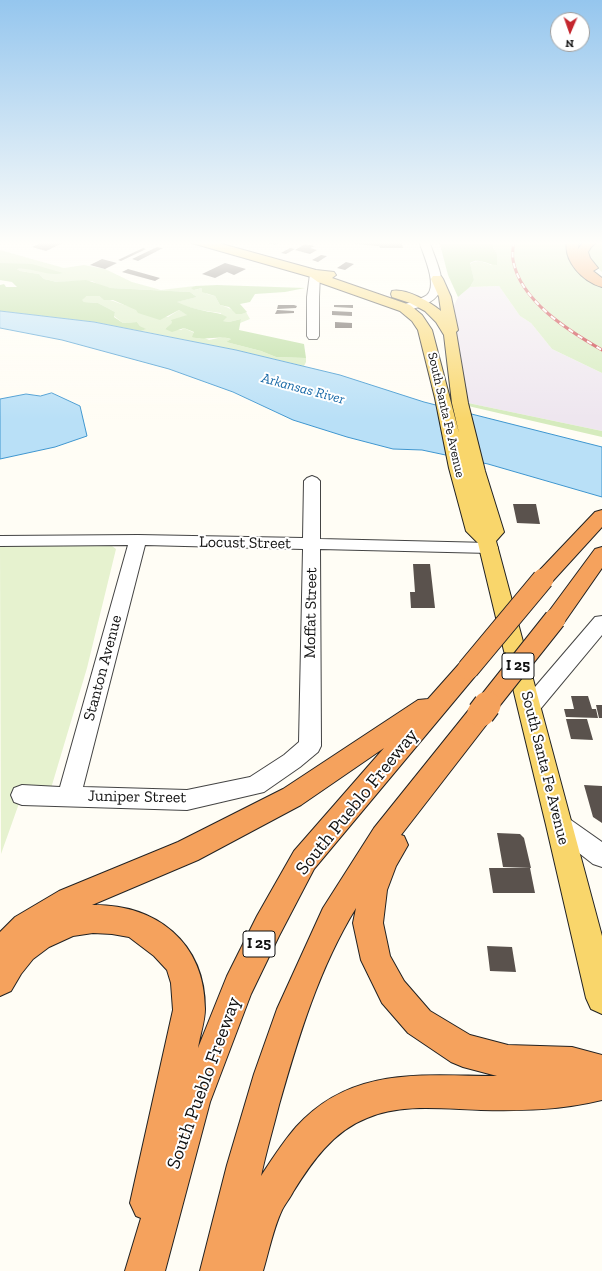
<!DOCTYPE html>
<style>
body{margin:0}
#map{position:relative;width:602px;height:1271px;overflow:hidden;background:#fffdf5;font-family:"Zilla Slab",serif}
canvas{display:block}
.north{position:absolute;left:550px;top:12px;width:40px;height:40px;box-sizing:border-box;background:#fff;border:1px solid #a0a0a0;border-radius:50%;rotate:182deg;font-size:11px;font-weight:700;line-height:16px;text-align:center;color:#111}
.north::after{content:'';display:block;margin:auto;width:14px;height:18px;background:#c4262e;clip-path:polygon(50% 0,100% 100%,50% 72%,0 100%)}
</style>
<div id="map">
<canvas width="602" height="1271"></canvas>
<div class="north">N</div>
</div>
<script>
const context = document.querySelector('canvas').getContext('2d');
context.lineJoin = 'round';
function fill(path, color) {
  context.fillStyle = color;
  context.fill(path, 'evenodd');
}
function trace(path, color, width, dash) {
  context.strokeStyle = color;
  context.lineWidth = width;
  context.lineCap = dash ? 'butt' : 'round';
  context.setLineDash(dash || []);
  context.stroke(path);
}
function write(font, color, halo, rows, align = 'center') {
  context.font = font + ' "Zilla Slab",serif';
  context.lineWidth = 4;
  context.setLineDash([]);
  context.textBaseline = 'middle';
  context.strokeStyle = halo;
  context.fillStyle = color;
  for (const [text, x, y, turn = 0] of rows) {
    context.save();
    context.translate(x, y);
    context.rotate((+turn || 0) * Math.PI / 180);
    context.textAlign = isNaN(turn) ? turn : align;
    if (halo) context.strokeText(text, 0, 0);
    context.fillText(text, 0, 0);
    context.restore();
  }
}
fill(new Path2D(`
 M499,286L520,316L531,323L552,349L602,373V431L468,403L452,310L458,297L470,287Z`), '#eee6ef');
fill(new Path2D(`
 M492,241H568L566,245L567,252L602,286V373L552,349L531,323L520,316L499,286L470,287L474,280L470,264C478,259 483,262 491,265L497,254L491,244Z
 M602,241V272L592,263L586,254L593,244Z
 M0,250L64,268L84,265L105,269L132,282L161,290L195,286L192,288L195,290L202,288L207,294L215,296L220,305C228,307 234,311 242,314L246,312L250,319L240,323L241,319L229,322L222,321L221,313C206,311 190,309 176,302L197,297L190,292L111,288L99,285L92,281L57,282L44,279L39,274L20,271L17,269H30L56,274L0,263Z
 M87,296H99C105,301 107,298 113,301C132,308 148,312 168,317L179,310L188,315L171,321L173,323L165,329L181,330L184,328L209,340L223,337L231,339L226,342L261,351L276,357L306,358V362L304,366L236,350L141,331L145,329L140,326L137,322L123,323L114,316L115,312L98,303L84,302L81,300Z
 M468,403L602,431V437L468,406Z`), '#d5ebbd');
fill(new Path2D(`
 M439,241H492L491,244L497,254V265C487,265 479,257 470,263L474,280L470,287L458,297L448,275Z
 M0,263L32,264L63,273C48,277 32,267 17,269L20,271L39,274L44,279L57,282L86,280L111,288L190,292L197,297L177,302C185,306 195,309 205,311C213,313 219,312 227,317L223,321L229,322L241,319L239,330L304,344L306,358L276,357L261,351L226,342L231,339C218,335 207,341 192,337L194,332L184,328L172,332L165,329L172,323L171,320L187,315L179,310L160,320L138,313L136,310L113,300H104L99,296H87L82,300L84,302L98,303L115,312L114,317L123,323L137,322L140,326L146,329L141,331L94,322L0,311V285L4,284L6,287H17L12,282L0,280Z
 M217,285L305,288L285,292L255,294L250,302L240,304L247,312L242,314H236L229,307L220,305L215,296L202,292V288L194,290L191,288L195,286Z`), '#b9dc9c');
fill(new Path2D(`
 M0,546H112L116,549L87,668L49,795H22L1,854Z`), '#e6f2cf');
const water = new Path2D(`
 M0,311L94,322L236,350L340,375L424,402L602,447V497L488,464L422,450L393,449L347,437L293,420L233,392L169,369L62,340L0,328Z
 M52,393L80,406L87,436L55,447L0,459V399L26,394L40,396Z`);
fill(water, '#b9e0f7');
trace(water, '#3f96cf', 1);
fill(new Path2D(`
 M44,241H67L46,251L32,247Z
 M261,241H282L275,245Z
 M355,241L402,243L403,248H380L379,246L355,244Z
 M305,244L315,246L310,248L317,250L310,254L295,250Z
 M157,247L163,248L138,261L132,259Z
 M143,248L146,249L121,261L118,260Z
 M290,248L295,249L286,254L281,253Z
 M321,255L327,256L318,262L312,260Z
 M102,259L117,263L105,269L90,265Z
 M346,262L354,264L345,270L337,268Z
 M225,263L246,269L234,275L227,272L215,278L202,274Z
 M128,269L160,278L155,281L122,272Z
 M278,305H294L297,306L296,308L277,309Z
 M334,305H353V308L334,307Z
 M277,310L294,311V313L275,314Z
 M332,311L352,312V316L332,315Z
 M335,322L352,323V328H335Z
 M513,504H536L540,524L517,523Z
 M413,564H430L435,608H411L410,592H415Z
 M571,696H588L592,709H596L598,718L566,717L564,709H574Z
 M596,705H602V718H599Z
 M566,719H587L593,740L571,739Z
 M584,785L602,786V823L593,817Z
 M497,833L520,834L524,838L531,868L503,867Z
 M489,868H530L535,893H493Z
 M487,946L512,947L516,972L490,971Z`), '#5a524d');
const minor = new Path2D(`
 M419,241H429C443,280 456,299 405,311L401,310L399,308L401,306C409,302 420,300 427,295C438,285 423,254 419,241Z
 M315,271L320,274L319,297V336L317,339H309L307,336V297L310,274Z
 M312,476L317,478L320,481V539L490,543L496,544L498,548L496,552L490,553L320,549L321,746L318,752L300,767L264,792L187,810L22,805L14,802L11,795L14,788L22,785L60,787L128,545L0,546V536L138,535L303,538L304,481L307,478ZM145,545L303,549L299,742L284,755L250,777L187,790L83,787Z
 M602,616V635L537,713L530,715L523,713L520,707L523,701L595,617Z
 M560,815L568,818L602,842V867L593,864L552,832L548,825L552,818Z`);
const major = new Path2D(`
 M191,241H211L316,270L334,272L336,275L332,278L410,305L422,315L432,330L459,433L452,403L444,335L436,322L425,311L410,303L392,297L391,294L392,291C406,288 430,302 441,311L439,297L431,279L433,276H441L443,279L451,297L458,330L456,332L468,403L485,471L504,532L496,541L602,936V1014L591,1009L586,998L546,825L478,543L466,531L449,468L435,398L418,330L412,321L400,311L318,282L311,277L192,243Z`);
const highway = new Path2D(`
 M567,241H579L578,249L584,241H598L591,247L588,252L590,258L598,268L593,271L602,278V287C583,282 563,261 567,241Z
 M602,510V527L550,584L543,586L536,584L533,579L536,574L595,512Z
 M602,547V568L563,624L555,626L547,624L544,619L547,614L595,549Z
 M468,661L476,663L479,669L476,675L314,869L279,936L251,994L210,1102L165,1271H125L141,1218L136,1216L130,1203L173,1010L171,983L167,970L154,956L129,937L112,934L93,933L73,936L49,947L33,959L21,974L11,991L0,996V932L15,917L59,891L178,842L283,789L418,700L428,699L460,663ZM384,748L294,851L257,916L227,976L198,1048C200,1035 205,1021 205,1009C205,942 156,904 92,905L198,860L301,805Z
 M481,704L490,706L493,713L490,720L401,835L404,836L408,845L396,866L387,890L383,923L390,956L404,981L430,1011L470,1035L508,1045L572,1047L602,1055V1100C562,1110 522,1111 481,1110C444,1109 402,1103 367,1118C333,1131 311,1163 293,1192C290,1198 285,1204 282,1210C273,1229 269,1251 263,1271H200L227,1165L254,1074L277,1009L323,908L374,828L472,706ZM356,908L353,923L361,960L382,1003L408,1033L451,1062L463,1067L497,1076C424,1076 352,1065 296,1127C283,1142 272,1159 261,1176C266,1152 273,1129 279,1105C298,1038 319,968 356,908Z`);
trace(minor, '#444', 2);
trace(major, '#222', 2);
trace(highway, '#222', 2);
fill(minor, '#fff');
fill(major, '#f9d66b');
fill(highway, '#f5a25d');
const rail = new Path2D(`
 M514,241C513,247 512,254 513,260C520,301 569,331 602,350`);
trace(rail, '#c4262e', 3);
trace(rail, '#fff', 2, [5.5]);
const highwayBridgeFar1 = new Path2D(`
 M468,669L543,579
 M486,706L555,619`);
const highwayBridge = new Path2D(`
 M481,713L487,705`);
trace(highwayBridgeFar1, '#222', 23, []);
trace(highwayBridge, '#222', 29, []);
trace(highwayBridgeFar1, '#f5a25d', 21);
trace(highwayBridge, '#f5a25d', 27);
const sky = context.createLinearGradient(0, 0, 0, 419);
sky.addColorStop(0, '#95c6ee');
sky.addColorStop(0.58, '#fffefa');
sky.addColorStop(1, '#fffefa00');
context.fillStyle = sky;
context.fillRect(0, 0, 602, 419);
write('13px', '#111', '#fff', [
 ["South Santa Fe Avenue",446,415,77]
]);
write('italic 14px', '#1768a6', '#fff', [
 ["Arkansas River",303,389,15]
]);
for (const [x, y, w] of [
 [518,666,32],
 [259,944,32]
]) {
  const box = new Path2D();
  box.roundRect(x - w / 2, y - 13, w, 26, 3);
  context.fillStyle = '#fff';
  context.fill(box);
  trace(box, '#111', 1);
}
write('bold 15px', '#111', null, [
 ["I 25",518,666],
 ["I 25",259,944]
]);
write('16px', '#111', '#fff', [
 ["Locust Street",245,543,1],
 ["Moffat Street",311,613,-89],
 ["Stanton Avenue",103,668,-75],
 ["South Santa Fe Avenue",545,768,76],
 ["Juniper Street",137,797,1]
]);
write('19px', '#111', '#fff', [
 ["South Pueblo Freeway",357,802,-51],
 ["South Pueblo Freeway",204,1083,-70]
]);
</script>
